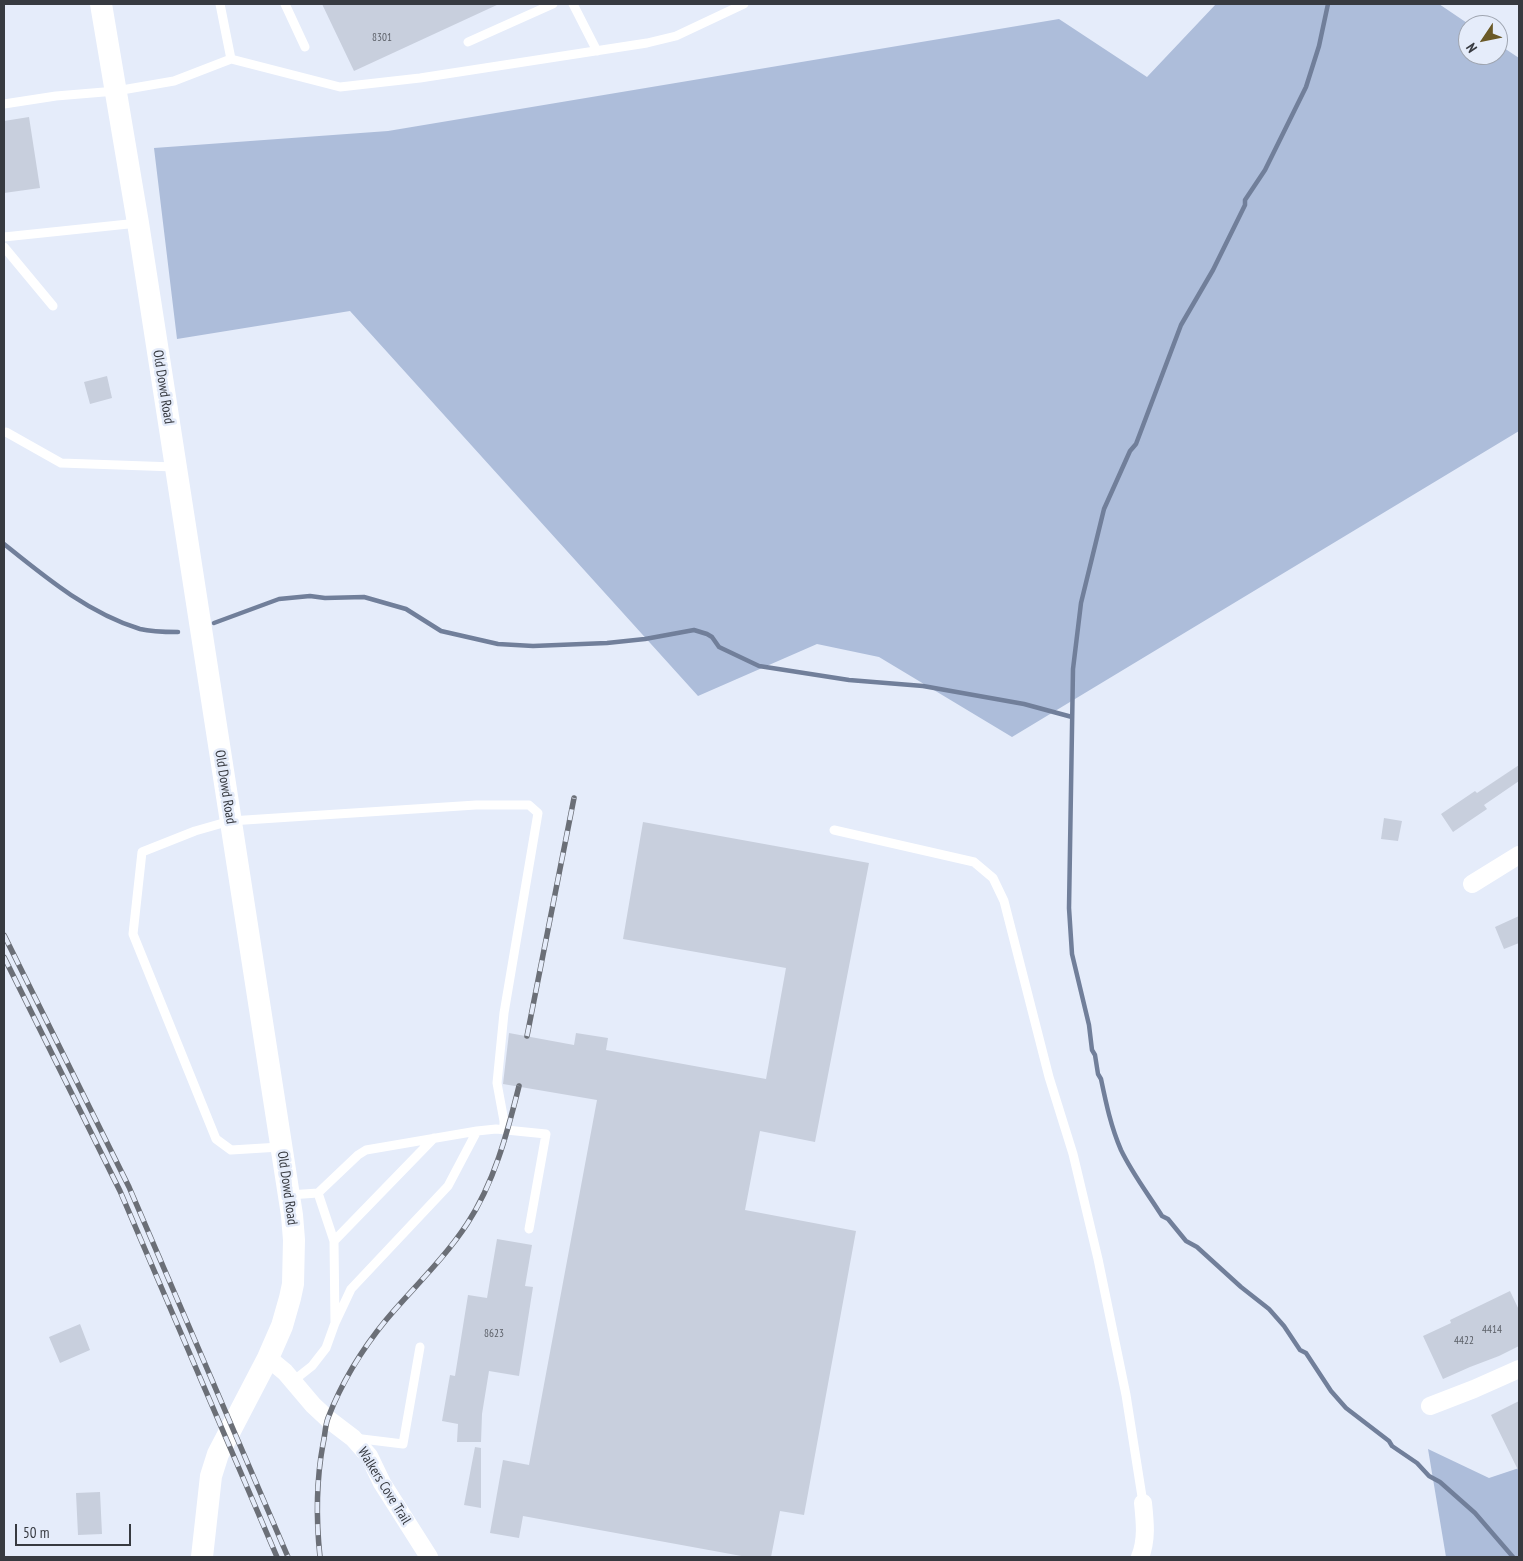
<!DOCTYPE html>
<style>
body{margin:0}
#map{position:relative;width:1523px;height:1561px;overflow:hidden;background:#e5ecfa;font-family:"PT Sans Narrow",sans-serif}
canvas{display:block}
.frame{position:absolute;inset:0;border:5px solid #373a40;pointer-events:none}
.north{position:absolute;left:1458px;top:15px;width:50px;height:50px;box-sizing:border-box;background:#e5ecfa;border:1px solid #9fa5b0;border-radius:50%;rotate:236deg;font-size:14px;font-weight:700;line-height:20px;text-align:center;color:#373a40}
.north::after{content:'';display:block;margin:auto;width:18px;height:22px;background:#6a5927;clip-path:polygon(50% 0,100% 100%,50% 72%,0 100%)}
.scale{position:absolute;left:15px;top:1524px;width:116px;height:22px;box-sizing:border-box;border:2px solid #373a40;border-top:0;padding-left:6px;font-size:15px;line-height:18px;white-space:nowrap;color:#373a40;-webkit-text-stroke:4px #e5ecfa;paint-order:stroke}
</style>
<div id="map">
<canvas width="1523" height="1561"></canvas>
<div class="frame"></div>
<div class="north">N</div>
<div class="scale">50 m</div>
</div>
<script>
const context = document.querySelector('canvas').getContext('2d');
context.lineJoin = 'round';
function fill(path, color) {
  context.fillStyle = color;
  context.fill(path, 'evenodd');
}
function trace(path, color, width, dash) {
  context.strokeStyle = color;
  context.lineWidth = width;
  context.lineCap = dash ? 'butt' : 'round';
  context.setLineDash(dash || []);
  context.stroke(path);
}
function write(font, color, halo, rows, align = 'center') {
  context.font = font + ' "PT Sans Narrow",sans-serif';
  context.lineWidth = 5;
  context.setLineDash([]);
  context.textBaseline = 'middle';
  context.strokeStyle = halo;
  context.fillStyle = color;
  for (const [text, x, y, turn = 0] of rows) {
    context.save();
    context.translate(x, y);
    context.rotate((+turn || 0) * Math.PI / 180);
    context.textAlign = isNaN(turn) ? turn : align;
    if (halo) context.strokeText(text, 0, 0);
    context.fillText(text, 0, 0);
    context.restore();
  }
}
fill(new Path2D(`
 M1216,4H1439L1470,25H1468V55H1498V44L1519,58V431L1012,737L879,657L817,644L698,696L350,311L177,339L154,148L388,131L1059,19L1147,77Z
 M1428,1449L1489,1478L1519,1468V1557H1446Z`), '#adbdda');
trace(new Path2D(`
 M1328,4L1319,46L1306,87L1265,170L1245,200V205L1213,270L1181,325L1136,444L1130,451L1104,509L1081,603L1073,669L1069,908L1072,954L1089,1025L1092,1050L1095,1055L1098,1074L1101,1079C1106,1103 1111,1127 1121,1150C1132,1173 1148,1194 1162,1216L1168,1219L1186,1241L1197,1247L1241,1287L1269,1309L1284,1326L1300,1350L1306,1353L1331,1391L1346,1408L1389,1441L1392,1446L1417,1463L1429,1476L1440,1482L1475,1513L1513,1557
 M4,544C45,577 88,613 140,629C152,632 166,632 178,632
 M214,623L279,599L310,596L325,598L364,597L406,609L441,631L498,644L533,646L607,643L645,639L694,630L707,634L712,637L719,647L759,666L849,680L923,686L1024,704L1072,717`), '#717f9a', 4.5);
fill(new Path2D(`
 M322,4H499L354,71Z
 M29,117L40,188L4,193V121Z
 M107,376L112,398L90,404L84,382Z
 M1519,765V781L1484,805L1487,809L1453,832L1441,814L1475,791L1477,793Z
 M1384,818L1402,821L1398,841L1381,839Z
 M643,822L869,863L815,1142L760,1131L745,1210L856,1231L804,1515L780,1511L771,1557H747L523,1516L519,1538L490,1533L503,1460L529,1465L597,1100L503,1084L509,1033L574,1045L576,1033L608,1038L606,1050L766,1079L786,968L623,939Z
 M1519,916V943L1504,949L1495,927Z
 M497,1239L532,1245L525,1286L533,1287L519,1376L489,1371L482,1414L481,1442H457L458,1424L442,1421L450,1375L455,1376L468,1295L487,1298Z
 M1510,1291L1519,1310V1346L1499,1356L1470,1367L1443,1379L1423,1336L1451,1323L1450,1320Z
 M80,1324L90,1350L60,1363L49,1337Z
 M1519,1401V1472L1491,1415Z
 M475,1447L481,1448V1508L464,1505Z
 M100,1492L102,1534L78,1535L76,1493Z`), '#c8cfdd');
trace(new Path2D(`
 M220,4L231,59
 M285,4L305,47
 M573,4L597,51
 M468,42L553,4
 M4,104L56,96L116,91L174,81L231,59L340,87L420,78L647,43L676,36L744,4
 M4,237L138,223
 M4,247L53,306
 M6,432L61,463L175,467
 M834,830L974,862L993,878L1004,901L1049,1077L1073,1154L1098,1259L1126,1395L1143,1503
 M477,1131L496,1129L546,1134L529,1229
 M280,1147L231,1150L216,1139L133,934L142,852L195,831L230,821L476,805H529L538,813L504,1013L497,1083L504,1121V1130
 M318,1193L358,1155L366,1150L477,1131L448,1186L351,1289L335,1323
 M289,1195L318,1193L334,1241L335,1323L326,1348L312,1366L293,1381
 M334,1241L434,1138
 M354,1438L403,1444L420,1347`), '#fff', 9);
trace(new Path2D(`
 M1472,884L1519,855
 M268,1358L285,1372L313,1405L328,1419L353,1438L369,1456L382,1483L429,1557
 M1430,1406L1474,1389L1519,1369
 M1140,1557C1147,1540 1145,1522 1143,1503`), '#fff', 18);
trace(new Path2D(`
 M101,4L138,223L292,1215L294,1240L293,1284L290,1298L282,1326L268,1358L218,1454L211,1476L202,1557`), '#fff', 22);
const rail = new Path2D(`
 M4,935L129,1187L288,1557
 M4,957L120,1191L277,1557
 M527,1036L574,798
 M320,1557C316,1519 316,1482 323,1444C325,1436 325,1426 328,1418C341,1384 363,1348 386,1320C413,1288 444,1259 467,1224C494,1183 507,1134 519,1086`);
trace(rail, '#6b6f77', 5.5);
trace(rail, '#e5ecfa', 4, [11]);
write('11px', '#5b5f67', null, [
 ["8301",382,38],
 ["4414",1492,1330],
 ["8623",494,1334],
 ["4422",1464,1341]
]);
write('14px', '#373a40', '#e5ecfa', [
 ["Old Dowd Road",163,387,81],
 ["Old Dowd Road",225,787,81],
 ["Old Dowd Road",287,1188,82],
 ["Walkers Cove Trail",384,1486,58]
]);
</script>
